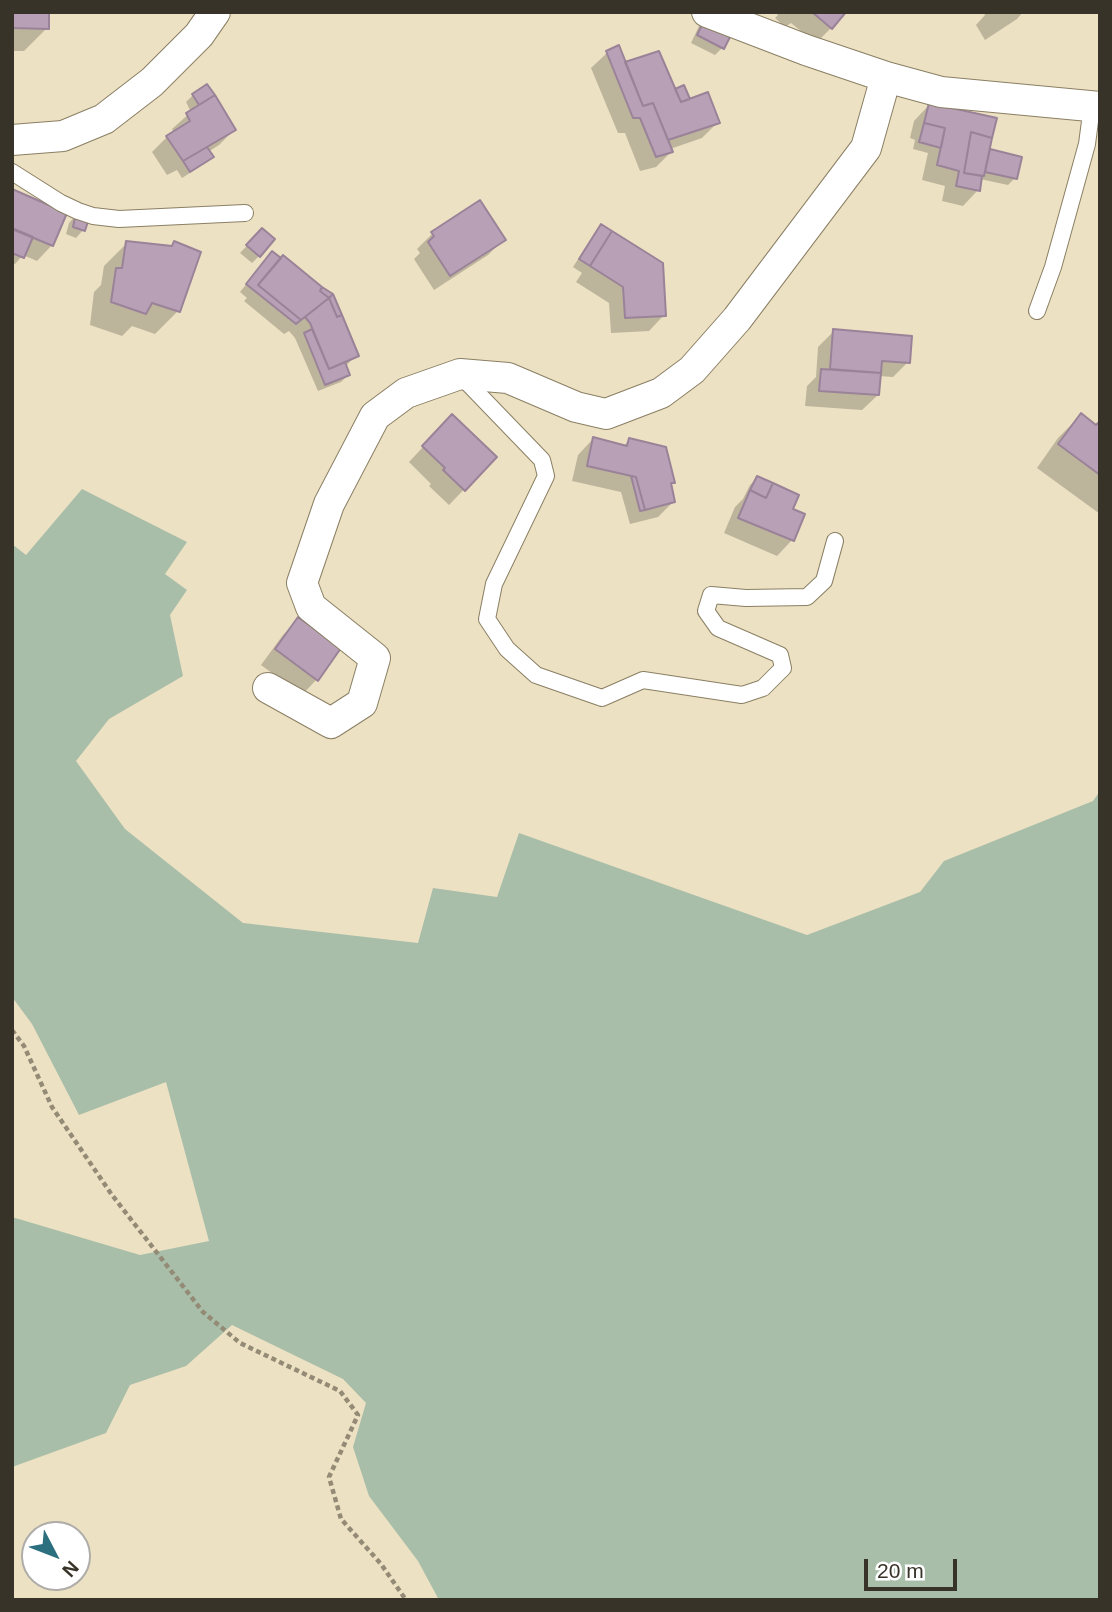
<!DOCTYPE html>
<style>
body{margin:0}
#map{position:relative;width:1112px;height:1612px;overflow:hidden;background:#ede1c3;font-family:Arial,sans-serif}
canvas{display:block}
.frame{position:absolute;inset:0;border:14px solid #383328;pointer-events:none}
.north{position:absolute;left:21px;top:1521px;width:70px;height:70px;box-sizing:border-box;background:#fff;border:2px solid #afada9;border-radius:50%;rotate:132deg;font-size:19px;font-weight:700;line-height:28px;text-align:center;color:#383328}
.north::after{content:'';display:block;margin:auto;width:24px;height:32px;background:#2c7080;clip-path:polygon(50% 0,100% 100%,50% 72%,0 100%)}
.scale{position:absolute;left:864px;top:1559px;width:93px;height:32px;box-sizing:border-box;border:4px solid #383328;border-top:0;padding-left:9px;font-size:21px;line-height:24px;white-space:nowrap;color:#383328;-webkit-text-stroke:5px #fff;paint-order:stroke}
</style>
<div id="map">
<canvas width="1112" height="1612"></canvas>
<div class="frame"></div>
<div class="north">N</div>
<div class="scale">20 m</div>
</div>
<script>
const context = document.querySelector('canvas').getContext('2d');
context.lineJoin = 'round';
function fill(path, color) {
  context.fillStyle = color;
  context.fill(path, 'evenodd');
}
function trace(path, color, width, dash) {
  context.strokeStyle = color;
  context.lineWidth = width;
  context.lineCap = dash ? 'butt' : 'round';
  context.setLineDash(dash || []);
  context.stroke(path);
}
fill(new Path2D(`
 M82,489L187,542L165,574L187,590L170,615L183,676L109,719L76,761L125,829L243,923L418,943L433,888L497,897L519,833L807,935L920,892L944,861L1093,801L1100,791V1600H439L418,1561L369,1496L353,1447L366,1403L343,1379L232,1325L186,1366L130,1385L106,1433L12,1467V1217L140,1255L209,1241L166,1082L79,1115L32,1024L12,997V544L26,555Z`), '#a8bea9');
fill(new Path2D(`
 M12,12L47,28L24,51H12Z
 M774,12H843L831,28L816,43L791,23L785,27L775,18L778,15Z
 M984,12H1023L1017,19L985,40L976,25L985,15Z
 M706,19L722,48L715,55L691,43L699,26Z
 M618,48L624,65L674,91L718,122L702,138L670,149L671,152L656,167L640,171L625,133H618L591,68L607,53Z
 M193,95L234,130L219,145L208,152L211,157L204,164L182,178L177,170L167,175L152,152L167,137L174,133L172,129L191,112L186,102Z
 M929,105L988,150L1020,158L1015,178L1008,185L980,179L978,190L963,206L942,201L945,186L922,180L928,153L913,149L915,140L910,138L914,121Z
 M12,191L52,245L37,261L23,255L15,264L12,263Z
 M479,203L503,240L488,255L434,290L414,259L420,253L417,249L432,234Z
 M76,215L87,219L83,230L76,238L66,234L69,223Z
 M602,227L664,315L649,331L611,333L609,303L576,282L582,273L573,267L594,234Z
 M262,230L259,256L252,263L240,253Z
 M127,243L170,248L174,243L178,311L155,334L132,326L122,336L90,325L94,292L101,285L104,266Z
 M265,261L332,296L356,355L345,367L348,375L341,382L318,391L295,338L289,331L284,334L244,301L247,298L240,292Z
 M834,331L908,362L893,377L879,376L878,395L862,410L805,406L807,386L816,377L818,347Z
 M1081,415L1096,427L1100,423V514L1037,468L1058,438Z
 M437,432L495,457L449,505L429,486L431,484L409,462Z
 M593,439L623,447L629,440L673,482L670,486L673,502L658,517L630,524L621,492L572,481L578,455Z
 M757,478L791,509L803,515L792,540L777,556L724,533L735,507L743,499L750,485Z
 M298,619L317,679L302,695L261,665L283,635Z`), '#0003');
const building = new Path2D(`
 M12,12H49V29L12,28Z
 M812,12H846L832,29Z
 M706,17L733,31L724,49L697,35Z
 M619,45L643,106L653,103L673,152L656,157L640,118H633L606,51Z
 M659,51L681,102L708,92L720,123L668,140L653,103L643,106L625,62Z
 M207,84L215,95L199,105L192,94Z
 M684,85L690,99L681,102L675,89Z
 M215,95L236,130L183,161L166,136L190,121L186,113Z
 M929,103L997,118L992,138L971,132L964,173L982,176L980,191L956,186L959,171L937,165L945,128L924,123Z
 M924,123L945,128L941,148L919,142Z
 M971,132L992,138L984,176L964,173Z
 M207,147L214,157L190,172L183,161Z
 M990,149L1022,157L1017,179L985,172Z
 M12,189L67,213L53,246L12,229Z
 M480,200L506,240L450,276L428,242L434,236L431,232Z
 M76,213L89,218L85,231L73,227Z
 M601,224L612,231L590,266L579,259Z
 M262,228L275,239L260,257L246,245Z
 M14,229L33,237L24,258L12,253V234Z
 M612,231L663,263L666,316L625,318L623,287L590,266Z
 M126,241L172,246L174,241L201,252L180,312L152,303L146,314L111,302L116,268H122Z
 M272,251L281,258L258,285L301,320L296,324L246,284Z
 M283,255L322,287L320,291L329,298L301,320L258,285Z
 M322,287L333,294L329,298L320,291Z
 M333,294L342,315L337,317L329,298Z
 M329,298L337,317L342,315L359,356L329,369L310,323L305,317Z
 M312,329L329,369L345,362L350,375L325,385L304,333Z
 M833,329L912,336L910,363L882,361L881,373L830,369Z
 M821,369L881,373L879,395L819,391Z
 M1081,413L1096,425L1100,421V475L1058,444Z
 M452,414L497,457L465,491L443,470L445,468L422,446Z
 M593,437L627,446L629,438L666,447L675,483H671L675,502L645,510L636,477L587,466Z
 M631,476L636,477L645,510L640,511Z
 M757,476L773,483L766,498L750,490Z
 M773,483L799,495L793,509L805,514L794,541L738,518L750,490L766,498Z
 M298,617L341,648L318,681L275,649Z`);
fill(building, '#b8a1b6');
trace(building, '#9a8398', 2);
const service = new Path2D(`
 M12,172L61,203L78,211L93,216L119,219L245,213
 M1037,311L1053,267L1087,144L1092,106
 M461,376L542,460L546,476L494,584L487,619L507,649L536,675L602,698L643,680L742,695L763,688L783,668L780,655L718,628L706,611L711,595L746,598L807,597L824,581L835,541`);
const minor = new Path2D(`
 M707,12L806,50L886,77L941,92L1100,107
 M12,140L63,136L104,119L152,82L199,35L215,12
 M268,688L331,723L362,703L375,658L311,607L302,583L329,504L375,416L406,393L460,374L508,378L576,407L606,414L661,393L692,370L737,319L866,148L886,77`);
trace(service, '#8a7f64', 18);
trace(minor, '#8a7f64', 32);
trace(new Path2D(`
 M12,1030L24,1046L52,1107L112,1195L203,1312L240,1343L340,1391L358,1415L329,1477L341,1519L381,1564L406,1600`), '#948b76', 4.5, [5, 3.5]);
trace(service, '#fff', 16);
trace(minor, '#fff', 30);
</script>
